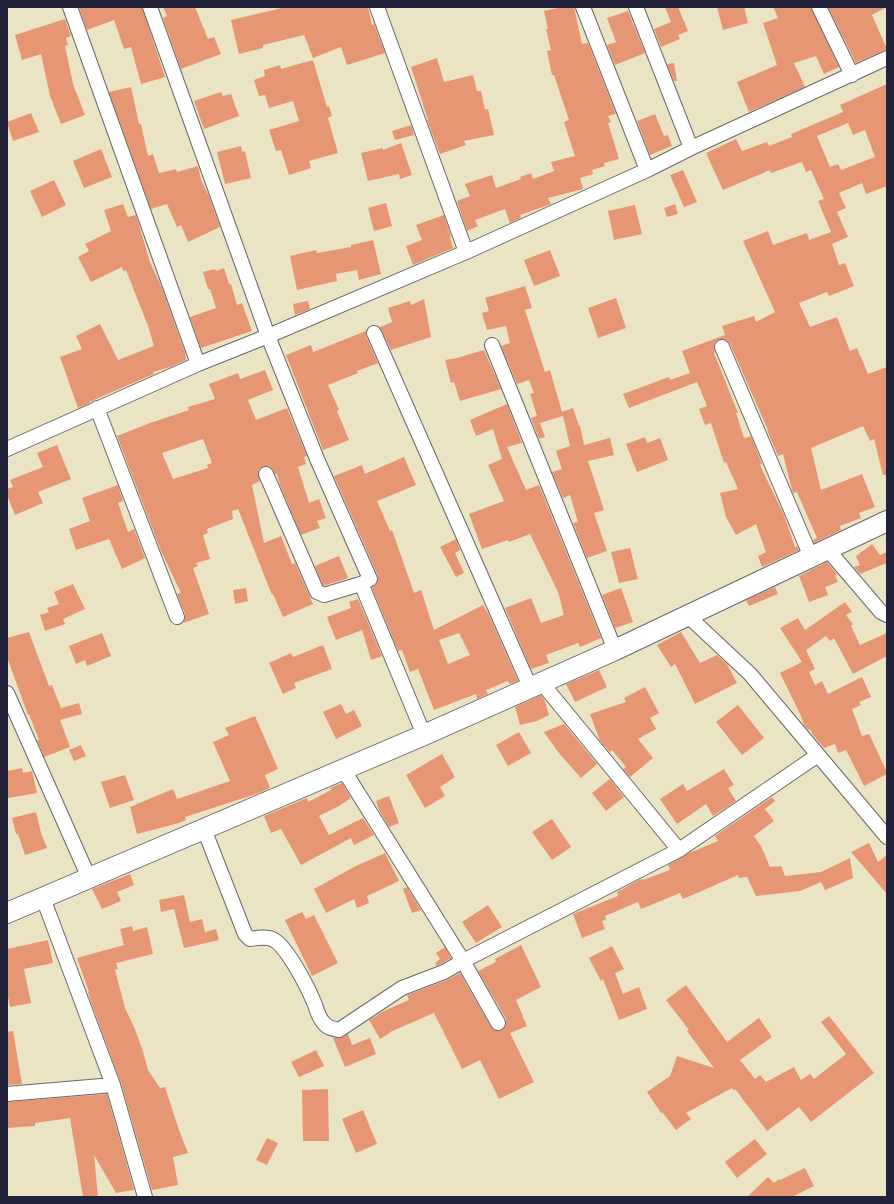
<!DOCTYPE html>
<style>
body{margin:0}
#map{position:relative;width:894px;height:1204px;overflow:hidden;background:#eae4c4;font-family:"Balsamiq Sans",sans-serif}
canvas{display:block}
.frame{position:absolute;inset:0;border:8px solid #22223b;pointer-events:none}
</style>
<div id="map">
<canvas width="894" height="1204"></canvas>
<div class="frame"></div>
</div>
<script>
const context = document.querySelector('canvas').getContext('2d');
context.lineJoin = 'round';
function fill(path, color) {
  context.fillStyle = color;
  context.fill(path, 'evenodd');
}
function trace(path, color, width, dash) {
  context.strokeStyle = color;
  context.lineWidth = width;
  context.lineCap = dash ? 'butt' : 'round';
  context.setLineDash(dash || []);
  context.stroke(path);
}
fill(new Path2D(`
 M79,7H142L165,77L141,84L131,47L124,49L114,20L87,30Z
 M163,7H195L208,39L214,37L221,54L181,69L163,18L167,16Z
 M286,7H368L372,25L374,24L385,53L347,65L341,47L313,58L304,35L263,45V48L239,54L231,20Z
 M562,7H574L582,44L588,43L616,114L608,116L611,122L608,123L619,159L604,163L605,166L592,170L593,174L580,178L583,189L548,198L551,204L520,215L521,218L510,223L505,209L475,220L478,226L467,231L457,201L470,196L465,184L492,175L496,188L521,179L520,177L531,173L533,179L554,171L551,162L575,156L564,122L569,120L554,75H552L547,51L551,50L546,29H548L544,11Z
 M665,7H678L688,31L678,35L680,39L661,47L654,29L671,22Z
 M717,7H744L748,23L723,30Z
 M773,7H811L839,67L824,74L816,56L794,63L805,87L749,112L737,82L777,65L763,23L778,18Z
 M828,7H887L872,15L887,49L856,63Z
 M628,11L645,53L615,65L607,45L616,42L607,18Z
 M65,19L71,36L66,38L68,45L65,46L73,84L85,115L61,124L50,96L41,54L22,60L15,35Z
 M437,58L444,82L473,75L477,91H481L485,110L488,109L494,135L464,141L466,145L440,154L427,120H428L411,67Z
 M313,60L327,107L329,106L332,116L328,118L338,153L309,161L311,168L289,175L281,150L276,151L269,130L299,121L293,101L269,108L265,95L259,96L254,80L265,76L264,70L280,65L281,69Z
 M674,63L677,81H674L667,64Z
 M887,84V186L866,194L862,183L839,193L846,208L837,212L848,237L832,244L839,265L845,263L854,286L829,296L827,292L799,303L810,327L837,317L850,351L857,348L868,374L887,367V475H883L874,439L870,441L863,426L811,448L821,490L862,474L875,507L859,513L861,518L840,526L841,530L814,543L813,540L817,538L797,492L793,493L792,490L783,454L778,456L767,430H768L730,344L727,340L723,339L715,342L714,346L715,353H714L738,413H736L744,438L751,436L762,464L760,465L784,515L795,547L797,546L799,550L762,567L758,556L766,552L756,524L736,535L726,517L720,493L738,489L726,462L724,463L711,423L705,425L699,409L707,406L697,382L629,408L623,394L669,377L670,380L690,373L682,351L725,335L722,326L754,316L756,322L775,312L743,241L768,231L773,245L807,233L809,240L831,232L818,201L824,199L811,170L806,172L802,162L771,173L770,170L723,190L706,153L736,139L742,151L767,142L769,146L792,137L791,134L843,112L840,105ZM848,123L853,135L865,130L875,157L841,170L838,164L830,167L817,136Z
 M131,87L139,124H141L148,156L153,154L159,173L176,169L177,172L198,166L201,180L209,196L220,227L188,242L181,225L177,227L167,204L151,209L109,92Z
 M221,92L223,96L231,94L239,116L204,129L194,101Z
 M31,113L39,132L13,141L7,122Z
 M655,114L664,136L668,135L672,146L650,155L637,121Z
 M411,125L414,135L395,140L392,131Z
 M401,143L412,175L400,179L399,174L368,181L361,153L383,148V150Z
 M241,146L242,152L245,151L251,178L225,184L217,152Z
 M101,149L112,177L84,188L73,161Z
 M683,170L697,202L684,207L670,175Z
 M54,180L66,205L42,217L30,191Z
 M386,203L392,226L374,231L368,208Z
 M123,204L128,217L136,215L150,262L162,288L185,353L186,360L170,367L153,372L154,374L89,402L90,403L78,408L60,357L82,349L76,336L100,324L118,360L154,346L148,326L126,270L123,271L122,267L91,282L78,257L89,251L85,244L111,231L104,210Z
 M675,204L678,214L667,217L664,208Z
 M635,205L642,234L614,240L608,211Z
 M444,215L451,237H450L453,248L413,265L406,246L422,240L416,225Z
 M373,240L381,274L359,280L357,270L336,274L337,281L297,290L290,256L316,250L317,253L351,247V245Z
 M550,250L560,276L534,286L524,260Z
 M224,268L229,284H231L237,305L242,303L252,331L201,348L190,317L216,308L210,289H208L203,272L215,269L216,271Z
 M525,286L532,308L525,310L545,372L550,370L562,412L573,408L579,426L580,425L584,445L610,438L614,455L588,461L604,510L594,513L607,551L587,558L573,523L578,522L570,495L563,498L552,472L562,469L556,451L570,446L563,416L540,423L545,437L539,439L531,418L537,416L530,394L534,393L529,380L517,384L501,346L510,343L506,326L487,330L482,313L489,311L485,298Z
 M616,298L626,328L598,338L588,308Z
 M424,299L431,337L391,350L380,327L392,322L388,308L410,301L411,305Z
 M308,301L310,309L295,315L293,304Z
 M366,331V336L378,363L357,371L358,373L328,385L339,410L337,411L349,440L323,450L286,355L311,345L313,352Z
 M484,350L501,389L460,401L454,382L451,383L445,360L457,358Z
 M265,370L273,390L248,400L256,420L287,408L307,456L304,457L306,464L298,467L309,503L319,499L326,518L317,521L320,528L301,535L280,485L277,474H275L271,467L267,466L259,469L258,473L260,481L252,485L264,543L281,536L292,564L295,563L313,604L283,617L273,594L272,595L238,509L232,511L233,519L207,529L208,533L203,535L210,559L196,563L198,566L193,568L209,614L183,623L185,619V614L177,594L181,593L161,551L117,436L150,423L189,410L188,407L215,399L209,384L238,373L240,379ZM203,439L212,463L207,465L208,468L173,479L162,453Z
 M507,404L522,443L507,447L526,490L539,485L601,638L580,647L578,643L546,655L549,663L531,669L505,608L531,598L541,623L564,615L558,592L530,534L509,542L508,540L482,549L469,514L504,501L488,465L502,459L493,429L476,436L470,420Z
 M645,437L647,443L660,438L668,460L637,472L626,444Z
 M57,445L71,479L38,492L43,503L15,515L7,495V489L13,487L10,480L43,467L37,453Z
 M404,457L416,485L377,501L390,531L392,530L414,593L421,590L434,630L483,605L489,615L518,681L509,684L508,681L486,690L488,694L477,699L476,694L434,710L418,669L410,672L402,650L398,651L372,588L377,583L378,576L334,476L362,465L365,474ZM459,633L470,655L448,664L439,640Z
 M118,485L123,501L118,503L128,532L134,529L145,558L122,569L109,539L76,550L69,529L90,521L82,498Z
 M456,539L460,550L455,553L464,573L456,577L440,547Z
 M872,544L880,555L887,552V563L860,574L854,567L860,565L856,556Z
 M630,548L638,579L619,583L611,552Z
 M339,556L348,578L323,586L315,566Z
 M827,562L837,574L835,575L838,582L825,587L828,595L809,602L799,576Z
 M73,584L85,609L63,619L65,624L45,631L40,615L49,612L47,608L59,604L54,592Z
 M775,587L778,594L749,606L746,600Z
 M246,588L248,601L235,604L233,590Z
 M621,588L633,622L615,628L602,595Z
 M358,599L382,656L371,660L362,630L336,640L327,617L351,608L349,602Z
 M845,602L852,612L846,615L853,624L851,626L860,645L887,633V656L853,674L834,638L830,641L826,636L806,650L815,669L809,672L815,685L822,681L828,694L862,677L871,697L859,702L861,705L852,709L862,736L869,734L887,772V774L864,786L846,750L838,753L835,744L824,748L813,735L810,729L808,730L804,725L801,716L780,673L802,662L780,628L798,618L805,630Z
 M29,632L49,686L52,685L61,708L79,703L82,714L60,720L70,747L44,757L37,740H39L29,714L28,715L7,657V638Z
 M681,632L700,663L717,655L727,664L737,683L695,704L675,664L671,667L657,645Z
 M102,633L111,656L87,666L85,660L76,664L69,646Z
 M323,645L332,669L294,683L296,688L283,694L269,663L291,653L293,657Z
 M599,670L607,687L575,702L566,684Z
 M645,687L659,713L650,718L656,729L638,739L653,758L630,777L623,769L626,767L612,750L610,752L600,741L590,714L626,702L624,698Z
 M541,695L545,701L549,715L537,721L520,725L515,707Z
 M341,704L346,714L354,710L362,726L336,739L323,712Z
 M738,705L764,738L742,755L716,722Z
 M255,716L278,769L265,775L270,788L256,794L185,817L186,820L179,823L137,834L130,807L173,789L177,799L230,781L213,742L229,735L225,728Z
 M564,724L597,764L581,778L558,752L544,732Z
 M519,732L531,753L508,766L496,745Z
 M81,745L86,756L74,761L69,750Z
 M442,754L455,777L440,787L445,796L425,808L406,775Z
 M22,768L23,773L32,771L37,793L8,798L7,771Z
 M724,769L734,785L728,788L736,801L713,816L706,804L677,824L660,799L683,784L687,791Z
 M125,775L134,800L110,808L101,782Z
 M610,779L624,797L606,811L592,793Z
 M342,783L351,798L339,806L319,816L329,835L363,818L374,835L354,845L351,838L301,865L281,829L271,833L264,816L307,798L308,802L331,790L330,788Z
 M389,796L399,823L389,827L379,810L376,801Z
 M772,797L775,801L765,809L774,821L754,836L761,846L770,867L781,866L785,876L821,872L850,858L853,878L825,890L821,882L800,891L756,896L747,877L739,878L738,875L683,899L680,893L641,909L638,902L605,916L606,920L602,921L605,929L582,938L573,914L618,896L617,892L639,880L643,879V880L670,870L668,865L689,853L718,841L715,836Z
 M36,812L41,833L47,848L25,855L18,834H16L12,818Z
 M552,819L571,847L552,860L532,832Z
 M869,843L878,862L887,855V894L851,852Z
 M385,853L399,881L367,896L369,903L357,908L354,899L326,913L314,889L356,866Z
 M130,874L134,885L117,892L121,901L102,909L92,889Z
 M407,887L421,910L412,913L403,889Z
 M184,895L190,922L202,919L205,932L216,929L219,940L184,948L174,909L161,912L159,900Z
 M488,905L502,927L476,943L462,922Z
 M302,912L306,919L314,915L338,963L312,976L285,920Z
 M132,926L133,931L147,927L153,954L116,963L118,969L115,970L125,1008L134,1027L142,1048L148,1070L160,1088L165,1087L179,1130L188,1153L173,1157L178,1185L152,1190L121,1083L91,1002L88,992H89L77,958L124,945L120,929Z
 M48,940L53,963L24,969L31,1003L10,1007L7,992V949Z
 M521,945L541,987L516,1000L527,1026L510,1033L534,1082L499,1099L480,1060L462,1069L434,1013L390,1032V1033L380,1039L369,1020L386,1010L409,1000L407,995L447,980L460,973L491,1027L498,1031L502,1030L505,1027L506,1019L478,971L496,962L495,959Z
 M612,946L624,969L615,973L623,994L639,987L647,1009L619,1020L603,979L601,981L589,958Z
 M445,947L451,958L437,966L435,963L440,959L436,953Z
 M686,985L727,1042L759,1018L772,1037L740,1060L755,1079L760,1075L766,1082L794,1067L801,1080L810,1074L814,1079L846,1054L821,1022L829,1016L874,1073L811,1122L799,1107L767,1131L735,1089L734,1091L732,1088L686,1113L691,1119L676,1130L662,1112L661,1113L647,1092L670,1076L677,1056L714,1068L687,1031L689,1030L666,1000Z
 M13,1031L22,1084L7,1085V1032Z
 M348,1034L352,1045L370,1038L376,1054L345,1067L333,1038L343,1037Z
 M316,1050L324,1066L299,1077L291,1062Z
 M328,1089L329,1141H303L302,1090Z
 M107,1094L134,1190L116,1193L94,1155L98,1197H83L70,1118L35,1123V1126L7,1128V1102Z
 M363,1110L377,1144L356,1153L342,1119Z
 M267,1138L278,1143L267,1165L256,1160Z
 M755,1139L767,1154L737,1178L725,1162Z
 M805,1168L814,1186L792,1197H747L768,1177L774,1183L779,1179L780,1180Z`), '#e79673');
const street = new Path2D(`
 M70,7L198,364
 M150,7L268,336L317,459L370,579L361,584
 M377,7L466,252
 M583,7L647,170
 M636,7L691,148
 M819,7L852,75
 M374,333L530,687
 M492,345L615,650
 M722,347L811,557
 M97,408L177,617
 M7,449L198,364L268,336L466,252L647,170L691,148L887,58
 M266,474L317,592L324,595L357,585L361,584L363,588L424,735
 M828,550L881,612L887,615
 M688,616L750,674L887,837
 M541,682L679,850
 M7,693L89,878
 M343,769L463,961L498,1023
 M204,829L245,934L250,939C257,938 267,936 274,940C287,947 307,986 313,1000C316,1006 318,1017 323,1022C327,1028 333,1029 339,1030L402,988L444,972L463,961L679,850L818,755
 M43,898L113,1085L145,1197
 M7,1094L113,1085`);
const secondary = new Path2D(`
 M7,913L424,735L615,650L887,521`);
trace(street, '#68666b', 16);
trace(secondary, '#68666b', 22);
trace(street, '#fff', 14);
trace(secondary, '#fff', 20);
</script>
